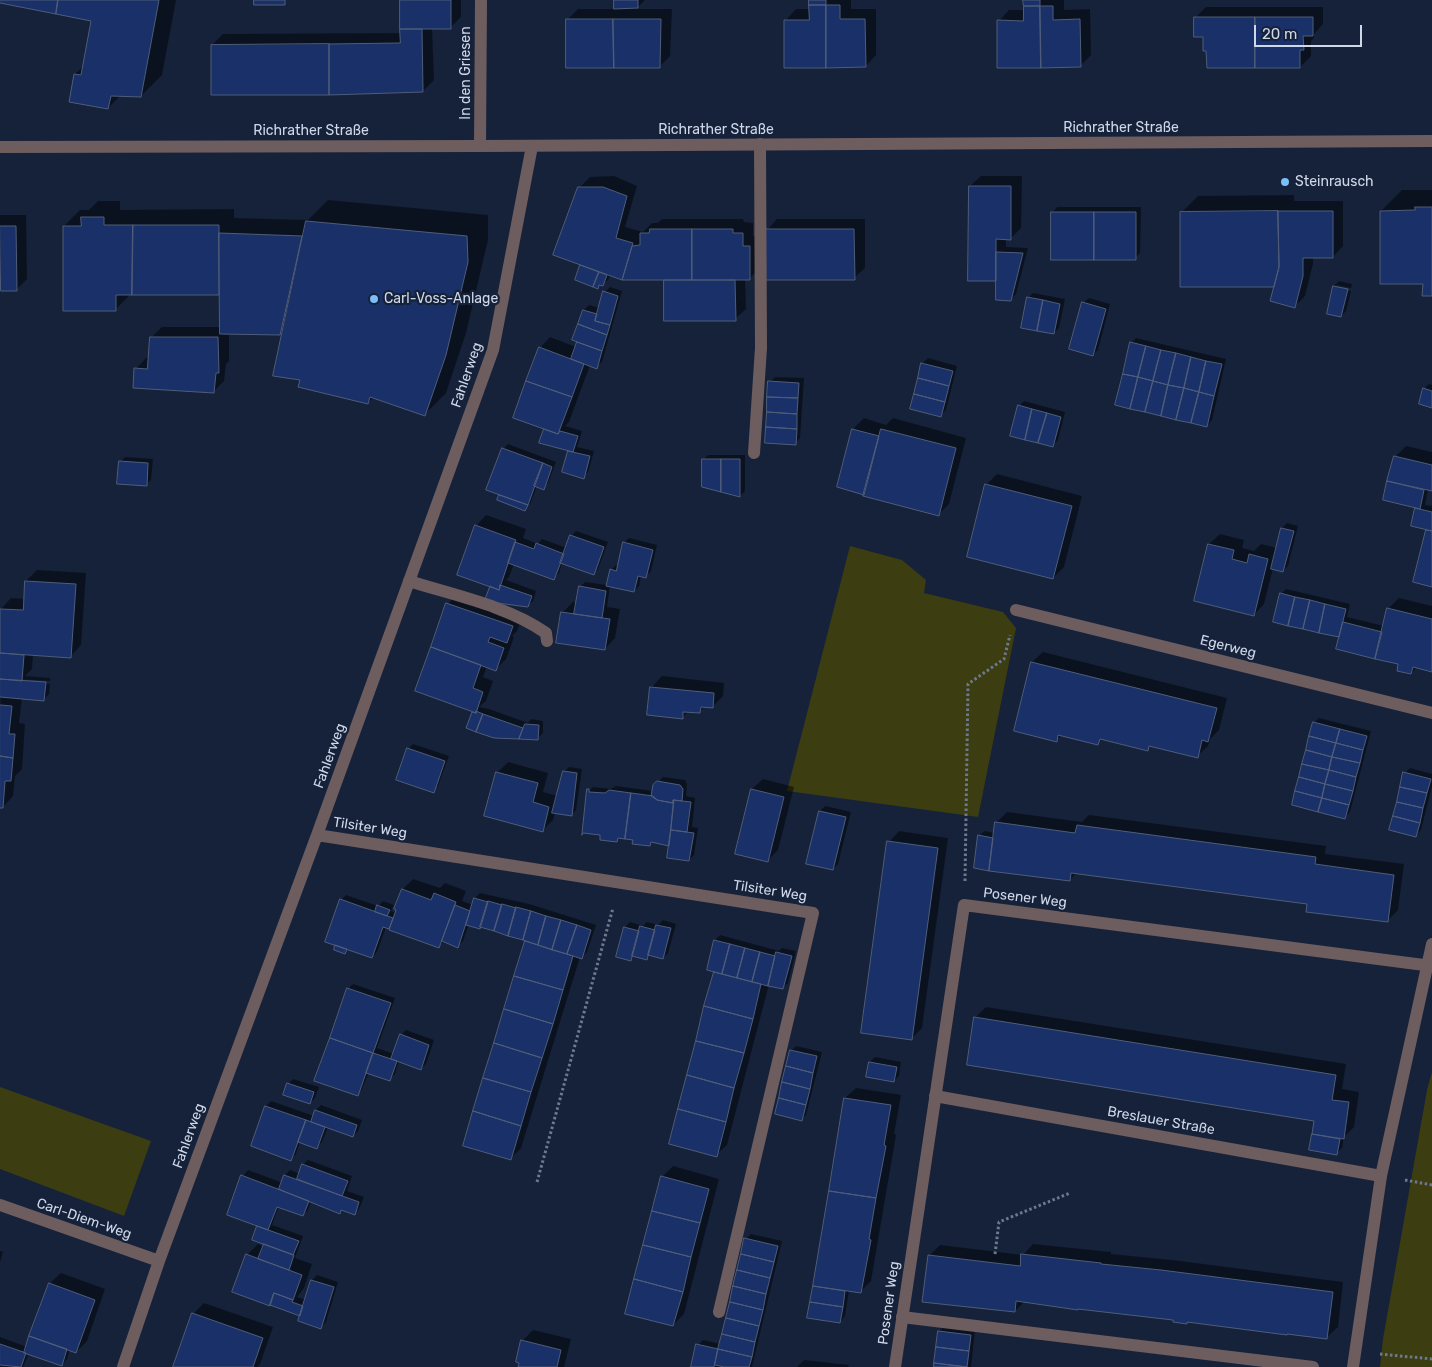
<!DOCTYPE html>
<meta charset="utf-8">
<style>
body{margin:0}
#map{position:relative;width:1432px;height:1367px;overflow:hidden;background:#16223a;font-family:Rubik,sans-serif}
canvas{display:block}
.scale{position:absolute;left:1254px;top:25px;width:108px;height:22px;box-sizing:border-box;border:2px solid #cfd8e9;border-top:0;padding-left:6px;font-size:15px;line-height:18px;white-space:nowrap;color:#cfd8e9;-webkit-text-stroke:4px #16223a;paint-order:stroke}
</style>
<div id="map">
<canvas width="1432" height="1367"></canvas>
<div class="scale">20 m</div>
</div>
<script>
const context = document.querySelector('canvas').getContext('2d');
context.lineJoin = 'round';
function fill(path, color) {
  context.fillStyle = color;
  context.fill(path, 'evenodd');
}
function trace(path, color, width, dash) {
  context.strokeStyle = color;
  context.lineWidth = width;
  context.lineCap = dash ? 'butt' : 'round';
  context.setLineDash(dash || []);
  context.stroke(path);
}
function write(font, color, halo, rows, align = 'center') {
  context.font = font + ' Rubik,sans-serif';
  context.lineWidth = 4.5;
  context.setLineDash([]);
  context.textBaseline = 'middle';
  context.strokeStyle = halo;
  context.fillStyle = color;
  for (const [text, x, y, turn = 0] of rows) {
    context.save();
    context.translate(x, y);
    context.rotate((+turn || 0) * Math.PI / 180);
    context.textAlign = isNaN(turn) ? turn : align;
    if (halo) context.strokeText(text, 0, 0);
    context.fillText(text, 0, 0);
    context.restore();
  }
}
fill(new Path2D(`
 M850,546L902,560L926,580L924,593L1003,612L1016,628L978,817L787,791Z
 M1432,1072V1367H1380L1383,1339L1427,1090Z
 M0,1087L151,1141L124,1216L0,1169Z`), '#3c3d11');
fill(new Path2D(`
 M0,0H176L162,75L141,96L121,95L108,108L75,74L84,66L92,20L0,2Z
 M401,0H461V17L450,28H432L434,80L423,91L212,45L223,34L401,33Z
 M615,0H645L636,9H672L670,56L660,66L568,19L578,9H615Z
 M810,0H851V9H876V55L866,66L786,20L796,9H810Z
 M1025,0H1064V10L1090,9L1091,55L1080,66L999,21L1009,10H1025Z
 M1206,7H1323V24L1314,34V38L1311,41V56L1300,67L1208,50L1204,35L1195,18Z
 M614,176L637,186L625,227L643,232L652,223H658L662,219H743L744,222L753,223V236H760V268L749,279H745L746,309L735,319L665,279L610,275L608,280L598,287L581,266L583,265L579,188L590,177Z
 M981,176H1022L1021,228L1010,239H1006V247L1028,248L1016,294L1011,299L997,280L970,186Z
 M1402,190H1432V295L1381,211Z
 M1294,195V201H1343V246L1333,257H1313V264L1305,296L1295,306L1276,283L1182,212L1198,196Z
 M328,200L488,215V240L466,333L446,393L425,414L374,397L368,403L301,379L284,330L280,334L229,333V361L226,364L224,381L214,391L136,369L146,358H149L151,338L162,327H221L220,294H131L115,310L64,226L80,210H89L98,201H120V210L234,209V218L308,220Z
 M1057,207H1141L1140,253L1135,258L1052,213Z
 M0,215H26L27,279L16,290L2,272L0,273Z
 M777,219H865V268L854,278L767,230Z
 M1339,281L1352,284L1351,288L1336,285V288L1351,291L1346,311L1341,316L1334,286Z
 M610,287L622,291L602,362L596,367L590,365L569,422L565,426L582,431L577,447L594,451L588,472L583,477L563,471L569,450L546,429L540,348L550,337L576,347L584,310L589,305L600,308L605,292Z
 M1033,293L1065,299L1059,328L1054,333L1028,298Z
 M1089,298L1110,304L1098,350L1093,355L1083,303Z
 M1136,338L1226,359L1212,420L1207,426L1131,343Z
 M928,358L957,366L946,410L941,415L923,363Z
 M775,377L804,378L800,438L795,443L770,382Z
 M1429,384L1432,385V406L1424,389Z
 M1024,401L1065,412L1058,440L1053,445L1019,406Z
 M864,418L886,425L893,418L966,438L949,504L939,514L838,486L853,429Z
 M508,444L556,462L548,483L543,488L537,486L530,504L525,509L498,500L500,494L503,449Z
 M1406,446L1432,452V490L1428,489L1425,505L1432,506V585L1427,530L1428,529L1412,525L1417,507L1385,500L1395,457Z
 M708,455H745V491L740,496L703,460Z
 M125,457L153,459L151,480L146,485L120,462Z
 M997,474L1082,496L1064,567L1053,578L986,485Z
 M486,515L526,529L523,538L538,544L542,539L567,548L571,536L576,531L608,542L598,569L593,574L562,563L559,573L554,578L514,564L509,577L506,580L536,591L533,601L527,606L491,586L476,526Z
 M1287,523L1298,526L1288,566L1283,571L1273,568L1264,604L1254,615L1209,544L1220,534L1244,540L1242,548L1254,551L1261,544L1277,548L1282,528Z
 M629,538L657,545L651,571L646,576L641,575L639,586L634,591L610,585L607,607L620,609L615,638L605,649L562,613L573,602L578,603L580,587L585,582L607,585L611,570L616,565L619,566L624,543Z
 M37,570L86,573L81,645L71,656L33,654L32,669L25,676L50,678V681L15,679L14,681L50,684L49,694L44,699L22,698L19,723L25,724L22,769L15,776L13,796L3,807H0L1,609L11,598L25,599L26,581Z
 M1286,589L1350,604L1347,617L1384,626L1388,609L1399,598L1432,606V671L1417,667L1411,673L1400,663L1340,637L1275,621L1281,594Z
 M458,593L523,616L517,631L512,636L514,637L506,659L496,669L487,666L483,677L493,681L486,701L479,707L489,709L528,723L531,719L543,721V733L537,739L494,737L473,712L474,711L448,604Z
 M1043,652L1227,698L1219,730L1210,739L1208,746L1197,756L1152,745L1147,750L1103,738L1098,743L1062,735L1056,740L1032,662Z
 M662,676L724,683L723,696L712,707L705,706L700,712L689,711L682,718L652,687Z
 M1319,718L1371,731L1350,812L1345,817L1314,723Z
 M413,744L449,756L438,786L433,791L408,749Z
 M508,762L548,773L543,792L558,796L564,772L569,767L582,769L576,810L571,815L555,813L553,820L542,831L486,815L498,772Z
 M1410,768L1432,774V786L1421,830L1416,835L1405,773Z
 M663,777L685,780L687,784L686,796L695,798L692,827L698,828L694,855L689,860L670,845L653,841L650,845L635,839L621,837L617,841L601,834L588,792L593,787L611,789L616,786L653,791L654,786Z
 M763,779L794,787L778,850L767,861L736,853L752,789Z
 M825,806L851,812L838,864L833,869L820,811Z
 M1007,812L1082,822L1089,815L1326,846L1325,854L1404,864L1398,910L1387,921L1309,903L1077,872L1070,880L975,867L979,836L984,831L995,833L996,823Z
 M899,831L948,838L922,1028L911,1039L889,842Z
 M413,879L440,888L445,883L466,891L462,901L473,905L475,898L480,893L529,904L596,925L587,952L582,957H580L521,1148L510,1159L464,1145L526,941L469,924L463,941L458,946L444,941L439,947L386,927L377,952L372,957L349,949L345,952L341,900L346,895L378,906L383,901L394,905L391,911L396,913L403,889Z
 M663,920L676,924L668,953L663,958L651,955L647,959L635,956L631,960L625,927L630,922L643,926L647,922L658,925Z
 M720,935L779,951L782,948L796,951L788,983L782,988L769,984L727,1145L716,1155L715,972L716,971L715,940Z
 M353,984L395,998L377,1048L394,1054L401,1035L406,1030L434,1040L426,1064L421,1069L399,1061L395,1074L390,1079L369,1072L362,1089L357,1095L348,989Z
 M986,1007L1346,1064L1342,1089L1359,1092L1354,1127L1344,1137L1342,1148L1337,1153L1310,1149L1316,1120L975,1018Z
 M796,1046L822,1052L806,1115L801,1120L791,1051Z
 M875,1057L901,1062L899,1076L894,1081L870,1062Z
 M293,1079L319,1087L315,1098L310,1103L288,1084Z
 M856,1088L901,1095L894,1134L896,1135L871,1281L860,1292L849,1290L845,1316L840,1322L809,1317L845,1098Z
 M271,1101L314,1116L316,1110L321,1105L362,1120L358,1131L353,1136L328,1127L322,1142L317,1147L300,1142L296,1154L291,1159L253,1145L266,1106Z
 M308,1160L352,1176L347,1191L364,1197L359,1209L354,1214L343,1209L339,1213L311,1202L308,1210L303,1215L279,1206L272,1225L303,1236L295,1258L312,1264L304,1288L297,1297L306,1300L312,1280L317,1275L338,1282L326,1322L321,1327L301,1315L247,1255L258,1244L264,1247L265,1244L254,1240L259,1225L228,1214L243,1176L248,1170L283,1183L285,1175L290,1170L300,1174L303,1165Z
 M673,1166L719,1179L684,1314L673,1325L662,1177Z
 M751,1234L782,1241L752,1367H692L698,1345L703,1340L721,1344L746,1239Z
 M1033,1244L1111,1252V1254L1172,1260L1343,1282L1338,1327L1327,1337L1288,1333L1287,1334L1025,1301L1015,1311L929,1256L940,1245L1023,1255Z
 M0,1251L3,1252L0,1262Z
 M61,1273L105,1289L87,1341L76,1352L70,1349L67,1359L62,1365L29,1353L23,1367H0V1337L27,1347L50,1283Z
 M204,1303L273,1327L260,1364L257,1367H174L193,1314Z
 M944,1326L975,1330L971,1367H935L939,1332Z
 M533,1330L571,1339L564,1367H520L522,1341Z
 M804,1360L849,1365L848,1367H797Z`), '#0007');
const building = new Path2D(`
 M0,0H58L56,14L0,3Z
 M58,0H159L141,97L111,96L108,109L69,102L74,74L81,75L91,21L56,14Z
 M254,0H285V5H254Z
 M400,0H451V29H400Z
 M614,0H638V8L614,9Z
 M809,0H826V5H809Z
 M1023,0H1040V6H1024Z
 M809,5H826V68H784V20H809Z
 M826,5H840V19H865L866,67L826,68Z
 M1024,6H1040L1041,68H997V20L1023,21Z
 M1040,6H1053V20L1080,19L1081,67L1041,68Z
 M1194,17H1255V68H1207L1206,51H1203V37H1194Z
 M1255,17H1313V36H1303L1304,50H1300V68H1255Z
 M566,19H613L614,68H566Z
 M613,19H661L660,68H614Z
 M400,29H422L423,92L329,95V44L400,43Z
 M329,44V95H211V45Z
 M969,186H1011V240L996,239V281H968Z
 M578,187H603L627,196L616,238L633,243L622,280L553,255Z
 M1415,207H1432V296H1422L1423,284H1380V211L1415,210Z
 M1278,211H1333V258H1303V276L1295,308L1270,301L1279,267Z
 M1278,211L1279,267L1274,287H1180V212Z
 M1051,212H1094V260H1051Z
 M1094,212H1136V260H1094Z
 M81,217H104V225H133L132,295H116V311H63V226H81Z
 M306,221L467,236L468,262L446,355L425,416L370,397L368,404L298,387L300,380L273,376Z
 M133,225H219V295H132Z
 M0,226H16L17,291H1Z
 M650,229H692V280H622L632,246L640,245V233H649Z
 M692,229H733V233H743V246H750V280H692Z
 M765,229H854L855,280H766Z
 M219,233L302,236L280,335L220,334Z
 M996,252L1023,253L1011,301L996,300Z
 M580,265L599,272L593,287L575,280Z
 M599,272L607,275L603,286L599,285L598,289L593,287Z
 M664,280H735L736,321H664Z
 M1333,286L1348,289L1341,317L1327,314Z
 M603,291L618,296L610,325L595,321Z
 M1027,297L1043,300L1037,331L1021,328Z
 M1043,300L1060,304L1054,334L1037,331Z
 M1082,302L1106,309L1093,356L1069,349Z
 M583,310L597,314L595,321L610,325L607,335L578,324Z
 M578,324L607,335L602,351L572,340Z
 M150,337H218L219,373H216L214,393L133,388L134,368L147,369Z
 M577,342L602,351L597,369L571,359Z
 M1130,342L1146,346L1138,377L1123,374Z
 M1146,346L1161,350L1153,381L1138,377Z
 M539,347L584,364L572,397L526,381Z
 M1161,350L1176,353L1168,385L1153,381Z
 M1176,353L1191,357L1184,388L1168,385Z
 M1191,357L1206,361L1199,392L1184,388Z
 M1206,361L1222,364L1214,396L1199,392Z
 M921,363L953,371L949,386L918,378Z
 M1123,374L1138,377L1130,409L1115,405Z
 M1138,377L1153,381L1145,412L1130,409Z
 M918,378L949,386L945,402L914,394Z
 M526,381L572,397L558,434L513,418Z
 M768,381L799,383L798,398L767,397Z
 M1153,381L1168,385L1161,416L1145,412Z
 M1168,385L1184,388L1176,420L1161,416Z
 M1184,388L1199,392L1191,423L1176,420Z
 M1423,388L1432,391V408L1419,404Z
 M1199,392L1214,396L1207,427L1191,423Z
 M914,394L945,402L941,417L910,409Z
 M767,397L798,398L797,414L767,412Z
 M1018,405L1032,409L1025,440L1010,436Z
 M1032,409L1047,413L1038,443L1025,440Z
 M767,412L797,414V429L766,427Z
 M1047,413L1061,417L1053,447L1038,443Z
 M766,427L797,429L796,445L765,443Z
 M544,429L558,434L560,431L578,436L573,452L539,443Z
 M852,429L879,436L864,495L837,487Z
 M881,429L956,448L939,516L863,496Z
 M502,448L543,463L528,505L486,490Z
 M568,451L590,456L584,479L562,472Z
 M1394,456L1432,465V491L1387,481Z
 M702,459H721V492L702,487Z
 M721,459H740V497L721,492Z
 M119,461L148,463L147,486L117,484Z
 M543,463L552,467L544,490L534,486Z
 M1387,481L1424,490L1420,509L1383,500Z
 M985,484L1072,506L1053,579L967,557Z
 M499,495L528,505L525,511L497,500Z
 M1415,508L1432,512V531L1411,526Z
 M475,525L516,540L499,590L457,575Z
 M1281,528L1294,531L1283,572L1271,569Z
 M1426,530L1432,531V587L1413,582Z
 M570,535L604,547L594,575L560,563Z
 M515,542L534,549L536,543L564,554L554,580L508,563Z
 M623,542L653,550L646,578L638,576L634,592L606,586L610,569L616,571Z
 M1208,544L1234,550L1232,559L1247,563L1249,554L1268,559L1254,616L1194,601Z
 M25,581L76,584L71,658L0,653V609L23,610Z
 M500,585L532,596L528,607L497,603L485,599L490,586L499,590Z
 M579,586L606,591L602,618L574,614Z
 M1280,593L1295,597L1288,626L1273,622Z
 M1295,597L1310,600L1303,629L1288,626Z
 M1310,600L1325,604L1319,633L1303,629Z
 M446,603L513,626L507,643L490,637L488,642L504,648L496,671L431,647Z
 M1325,604L1346,609L1339,637L1319,633Z
 M1387,608L1432,619V672L1413,667L1411,674L1397,671L1398,664L1375,659Z
 M561,612L610,619L605,650L556,643Z
 M1343,622L1382,632L1375,659L1336,649Z
 M431,647L481,665L473,688L483,692L476,713L415,691Z
 M0,653L24,655L22,681L0,679Z
 M1031,662L1217,708L1208,742L1202,740L1198,758L1149,746L1148,751L1100,739L1098,745L1058,735L1057,742L1014,731Z
 M0,679L46,682L44,701L0,697Z
 M650,687L714,693L713,708L701,707L700,713L683,712V719L647,715Z
 M0,705L12,706L9,734H15L13,758L0,756Z
 M476,711L483,714L476,732L466,728L472,712L476,713Z
 M483,714L523,728L519,739L494,738L476,732Z
 M1313,722L1340,729L1336,743L1309,736Z
 M525,724L539,725L538,740L519,739Z
 M1340,729L1367,736L1363,750L1336,743Z
 M1309,736L1336,743L1332,757L1306,750Z
 M1336,743L1363,750L1360,763L1332,757Z
 M407,748L445,761L434,793L396,780Z
 M1306,750L1332,757L1329,770L1302,764Z
 M0,756L13,758L11,781H5L3,808H0Z
 M1332,757L1360,763L1356,777L1329,770Z
 M1302,764L1329,770L1325,784L1299,777Z
 M1329,770L1356,777L1353,791L1325,784Z
 M563,771L577,773L572,816L552,813Z
 M496,772L538,783L533,802L549,807L543,832L484,816Z
 M1403,772L1431,779L1427,793L1400,787Z
 M1299,777L1325,784L1322,798L1295,791Z
 M657,781L680,785L683,789L682,801L673,800V803L657,800L651,796L653,785Z
 M1325,784L1353,791L1349,805L1322,798Z
 M1400,787L1427,793L1423,808L1397,802Z
 M587,789H589V792L605,793L609,790L631,793L625,839L618,838L617,842L600,840V835L583,833L582,835Z
 M751,789L784,797L768,862L735,854Z
 M1295,791L1322,798L1318,812L1292,805Z
 M631,793L653,796L657,800L673,803V800H674L669,846L651,842L650,846L632,844L633,840L625,839Z
 M1322,798L1349,805L1345,819L1318,812Z
 M674,800L691,802L687,832L671,830Z
 M1397,802L1423,808L1420,823L1393,816Z
 M819,811L846,817L833,870L806,864Z
 M1393,816L1420,823L1416,837L1389,830Z
 M995,822L1075,833L1077,825L1316,857L1315,864L1394,875L1388,922L1306,912L1307,904L1071,873L1070,881L989,871Z
 M671,830L694,833L689,861L667,858Z
 M978,835L993,838L989,871L974,868Z
 M887,841L938,848L912,1040L861,1033Z
 M402,889L431,900L434,893L456,902L439,948L389,930L396,910L394,909Z
 M474,898L488,902L480,929L466,925Z
 M340,899L393,918L389,929L383,927L372,958L325,942Z
 M488,901L502,905L494,931L480,927Z
 M502,904L516,908L508,936L494,931Z
 M377,905L390,910L387,916L375,912Z
 M455,905L470,911L458,948L442,941Z
 M516,907L531,911L523,940L508,936Z
 M531,911L546,916L538,945L523,940Z
 M546,916L561,920L552,950L538,945Z
 M561,920L577,925L567,954L552,950Z
 M577,925L591,930L582,959L567,954Z
 M656,925L671,928L663,959L648,955Z
 M640,926L655,930L647,960L632,956Z
 M624,927L639,931L631,961L616,957Z
 M714,940L730,944L722,974L707,970Z
 M525,941L573,956L563,990L514,976Z
 M730,944L745,948L737,978L722,974Z
 M335,945L347,949L345,954L334,950Z
 M745,948L760,952L752,982L737,978Z
 M760,952L775,956L768,986L752,982Z
 M776,952L792,956L783,989L768,986Z
 M714,972L761,984L753,1019L704,1006Z
 M514,976L563,990L553,1024L504,1009Z
 M347,988L391,1003L373,1053L330,1038Z
 M704,1006L753,1019L744,1053L696,1041Z
 M504,1009L553,1024L542,1058L494,1043Z
 M974,1017L1336,1075L1332,1100L1349,1102L1344,1139L1312,1134L1314,1121L967,1065Z
 M400,1034L429,1045L421,1070L391,1059Z
 M330,1038L373,1053L358,1096L314,1081Z
 M696,1041L744,1053L734,1088L687,1075Z
 M494,1043L542,1058L531,1092L483,1078Z
 M790,1050L817,1056L813,1073L786,1066Z
 M373,1053L397,1061L390,1081L366,1073Z
 M869,1062L897,1067L894,1082L866,1077Z
 M786,1066L813,1073L810,1089L782,1082Z
 M687,1075L734,1088L726,1122L678,1109Z
 M483,1078L531,1092L521,1126L473,1111Z
 M782,1082L810,1089L806,1105L779,1098Z
 M287,1083L314,1092L310,1104L283,1095Z
 M779,1098L806,1105L802,1121L775,1114Z
 M844,1098L891,1105L884,1145L886,1146L876,1198L829,1191Z
 M265,1106L306,1120L291,1161L251,1146Z
 M678,1109L726,1122L717,1157L669,1144Z
 M315,1110L357,1125L353,1137L311,1122Z
 M473,1111L521,1126L511,1160L463,1146Z
 M306,1120L325,1127L317,1149L298,1142Z
 M1312,1134L1340,1139L1337,1155L1309,1150Z
 M302,1164L348,1181L342,1196L297,1179Z
 M241,1175L309,1201L303,1216L277,1207L268,1230L227,1215Z
 M284,1175L359,1202L355,1215L341,1210L340,1214L283,1191L279,1189Z
 M661,1176L709,1189L700,1223L652,1211Z
 M829,1191L876,1198L869,1239L871,1240L861,1293L813,1286Z
 M652,1211L700,1223L691,1257L643,1245Z
 M257,1226L299,1241L293,1255L252,1240Z
 M744,1238L778,1246L774,1262L741,1254Z
 M264,1244L294,1255L289,1270L258,1259Z
 M643,1245L691,1257L683,1292L634,1279Z
 M246,1254L302,1275L293,1300L274,1293L270,1306L232,1292Z
 M741,1254L774,1262L770,1278L737,1270Z
 M1021,1254L1101,1263V1264L1161,1270L1333,1292L1327,1339L1287,1334V1335L1187,1322V1324L1173,1322V1320L1078,1309V1310L1016,1301L1015,1312L922,1302L928,1255L1020,1266Z
 M737,1270L770,1278L766,1294L733,1286Z
 M634,1279L683,1292L673,1326L625,1314Z
 M311,1280L334,1287L321,1329L298,1321Z
 M49,1283L95,1300L76,1353L29,1336Z
 M733,1286L766,1294L763,1310L730,1302Z
 M813,1286L845,1291L843,1307L810,1302Z
 M274,1293L293,1300L292,1302L303,1306L300,1316L270,1305Z
 M730,1302L763,1310L759,1326L726,1318Z
 M810,1302L843,1307L840,1323L807,1318Z
 M192,1313L263,1338L253,1367H173Z
 M726,1318L759,1326L755,1342L722,1334Z
 M938,1331L971,1335L969,1351L936,1347Z
 M722,1334L755,1342L752,1357L718,1349Z
 M29,1336L67,1349L62,1366L24,1353Z
 M521,1340L561,1350L557,1367H518L519,1363L516,1362Z
 M0,1344L26,1353L21,1367L0,1365Z
 M696,1344L718,1349L714,1367H691Z
 M936,1347L969,1351L967,1367L934,1363Z
 M718,1349L752,1357L749,1367H724L715,1365Z
 M934,1363L967,1367H934Z`);
fill(building, '#193068');
trace(building, '#4f5d79', 1);
trace(new Path2D(`
 M965,881L968,684L1004,659L1010,635
 M1405,1180L1432,1185
 M537,1182L613,908
 M995,1254L999,1222L1070,1193
 M1380,1354L1432,1359`), '#6f798e', 3, [2.5, 2.5]);
trace(new Path2D(`
 M754,453L761,348L760,144
 M409,581C453,595 508,606 546,633L547,641
 M935,1096L1381,1176
 M902,1317L1313,1367`), '#6e5d5e', 12);
trace(new Path2D(`
 M480,146L481,0
 M1016,610L1432,713
 M317,835L813,913L719,1312
 M0,1205L159,1261
 M123,1367L159,1261L317,835L493,350L532,146
 M895,1367L964,905L1432,966
 M1353,1367L1381,1176L1432,944`), '#6e5d5e', 12);
trace(new Path2D(`
 M0,147L480,146L1432,141`), '#6e5d5e', 12);
for (const [x, y, r, color] of [
 [1285,182,5,"#7cbef9"],
 [374,299,5,"#7cbef9"]
]) {
  const dot = new Path2D();
  dot.arc(x, y, r, 0, 2 * Math.PI);
  context.fillStyle = color;
  context.fill(dot);
  trace(dot, '#16223a', 2);
}
write('14px', '#cfd8e9', '#16223a', [
 ["In den Griesen",466,73,-90],
 ["Richrather Straße",1121,128],
 ["Richrather Straße",716,130],
 ["Richrather Straße",311,131],
 ["Fahlerweg",467,375,-71],
 ["Egerweg",1228,647,14],
 ["Fahlerweg",330,756,-70],
 ["Tilsiter Weg",370,828,9],
 ["Tilsiter Weg",770,891,9],
 ["Posener Weg",1025,898,7],
 ["Breslauer Straße",1161,1121,10],
 ["Fahlerweg",189,1136,-70],
 ["Carl-Diem-Weg",84,1219,19],
 ["Posener Weg",889,1303,-82]
]);
write('14px', '#cfd8e9', '#16223a', [
 ["Steinrausch",1295,182],
 ["Carl-Voss-Anlage",384,299]
], 'left');
</script>
